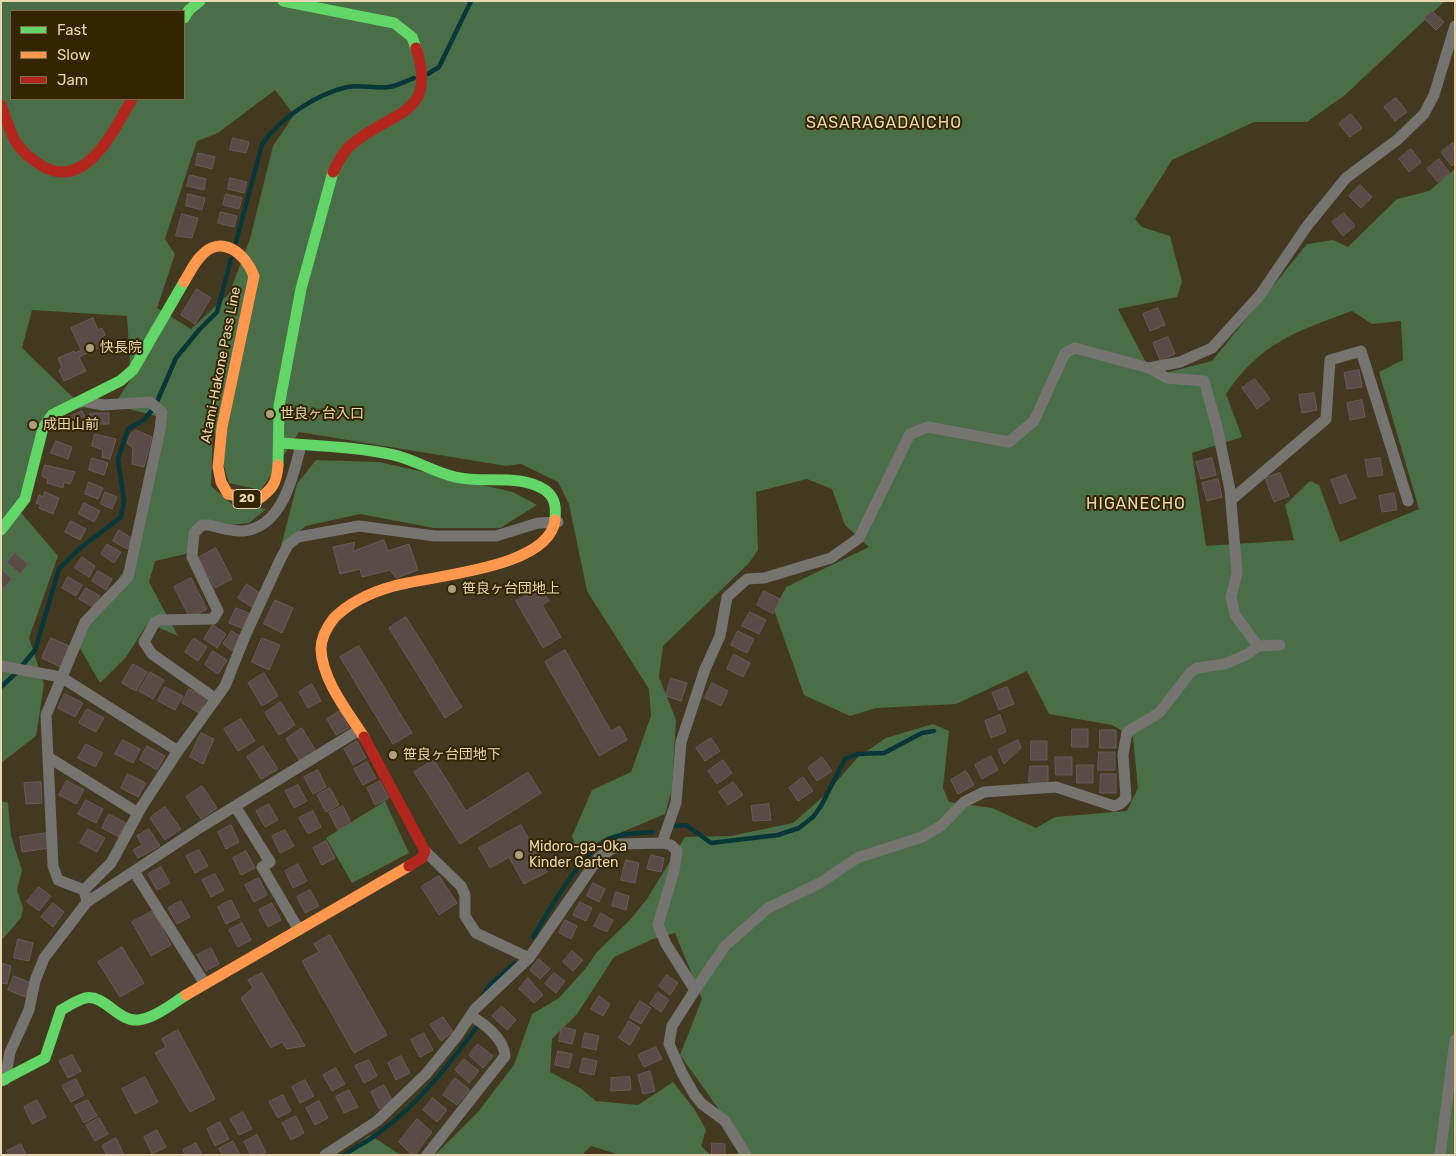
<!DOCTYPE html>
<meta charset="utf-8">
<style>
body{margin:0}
#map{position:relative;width:1456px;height:1156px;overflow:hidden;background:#433820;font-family:Rubik,sans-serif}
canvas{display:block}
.frame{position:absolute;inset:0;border:2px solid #e9d7b1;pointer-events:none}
.legend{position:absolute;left:10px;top:10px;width:175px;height:90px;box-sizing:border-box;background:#342502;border:1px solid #7c6c48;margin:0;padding:6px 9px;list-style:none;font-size:15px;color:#e9d7b1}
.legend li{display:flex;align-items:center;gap:10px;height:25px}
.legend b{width:25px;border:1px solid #7c6c48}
</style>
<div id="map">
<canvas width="1456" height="1156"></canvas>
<div class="frame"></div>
<ul class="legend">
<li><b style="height:6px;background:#63d668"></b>Fast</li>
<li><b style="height:6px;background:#ff974d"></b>Slow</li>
<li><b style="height:6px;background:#b3261e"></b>Jam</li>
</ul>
</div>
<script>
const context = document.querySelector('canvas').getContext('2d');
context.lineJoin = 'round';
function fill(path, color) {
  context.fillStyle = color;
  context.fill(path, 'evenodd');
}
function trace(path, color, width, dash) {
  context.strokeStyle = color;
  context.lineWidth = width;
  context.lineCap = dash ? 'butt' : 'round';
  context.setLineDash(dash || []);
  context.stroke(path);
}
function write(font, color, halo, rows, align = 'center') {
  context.font = font + ' Rubik,"Noto Sans JP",sans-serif';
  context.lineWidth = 4;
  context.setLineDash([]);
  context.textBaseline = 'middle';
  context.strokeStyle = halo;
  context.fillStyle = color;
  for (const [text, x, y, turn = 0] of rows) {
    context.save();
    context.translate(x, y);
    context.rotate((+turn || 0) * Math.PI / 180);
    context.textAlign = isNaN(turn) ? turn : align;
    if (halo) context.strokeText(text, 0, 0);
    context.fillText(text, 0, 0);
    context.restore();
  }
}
fill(new Path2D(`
 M1,1H1445L1345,95L1307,122H1254L1172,160L1135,219L1142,227L1170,236L1182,282L1177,297L1118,309L1153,376L1212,361L1307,244L1333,240L1348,247L1397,199L1429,191L1455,169V1155H736L745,1146L680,1055L702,999L675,933L653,939L614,957L577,1014L552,1039L550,1072L580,1088L596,1101L638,1105L673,1082L695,1110L706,1130L701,1146L711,1155H620L591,1146L582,1155H435L478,1112L514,1065L532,1014L559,998L585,969L597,952L630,920L647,899L685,837L731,836L793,823L825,795L858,757L886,738L933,724L949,731L943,788L949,802L992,808L1036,828L1055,817L1127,811L1138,788L1133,737L1112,725L1049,714L1027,671L956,704L876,708L850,716L804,695L774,610L786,587L869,547L845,525L832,489L807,479L756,492L758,550L749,563L663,646L659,677L676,720L672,789L665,814L577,851L572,836L592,790L631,772L651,716L649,689L587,591L569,504L558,482L521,464L506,466L299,432L261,490L229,483L213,428L211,486L233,505L266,509L249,523L190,529V553L155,561L149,582L178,636L148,623L126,657L100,683L77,643L115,586L138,544L163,418L114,405L131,379L127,316L32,310L22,348L84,408L47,411L18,509L58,556L29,638L44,684L36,736L1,763ZM11,11H184V99H11ZM275,90L294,115L273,146L250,239L229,294L191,329L157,308L175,254L165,239L197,141L218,133ZM1352,311L1372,324L1401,321L1403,360L1379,372L1419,509L1340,542L1319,485L1310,481L1285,505L1294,540L1206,546L1192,453L1242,437L1226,394C1260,343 1297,331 1352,311Z
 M316,460L379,462L513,492L537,505L500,528H434L360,514L306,526L281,546L297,484Z
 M1,801L8,803L11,836L22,870L17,890L23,908L21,918L1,941Z
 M385,801L409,853L352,883L326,838Z
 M370,1135L401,1155H343Z`), '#4a6e47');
trace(new Path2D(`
 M428,74L439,67L471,1
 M236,242L262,144C281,118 314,95 347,87C360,84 375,89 389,87C397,86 406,81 414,78
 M156,404L176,358L199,330L217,312L231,259
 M21,667L35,650L59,569L79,549L121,517L124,501L118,459L128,429L144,420L152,410
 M1,687L16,673
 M676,826L686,825L711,843L778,835L799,828L813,817L821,806L845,759L857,754L884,753L922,733L934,731
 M533,937C549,911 581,853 608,839C621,833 639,833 653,832
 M483,996L489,986L515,963
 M344,1155C356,1147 369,1141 380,1132C418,1104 448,1066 476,1028`), '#073739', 4.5);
const building = new Path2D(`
 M1432,11L1444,22L1436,30L1424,18Z
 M1396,98L1407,112L1395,121L1384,107Z
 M1351,114L1362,128L1350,137L1339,124Z
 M233,138L249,142L246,153L230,150Z
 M1453,143L1455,163L1452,166L1441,152Z
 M1411,149L1421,162L1409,172L1399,159Z
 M198,153L215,157L212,169L196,165Z
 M1439,159L1450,173L1438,182L1427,169Z
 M190,175L206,179L204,190L187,186Z
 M230,178L247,182L244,193L228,189Z
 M1360,185L1372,197L1361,208L1349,196Z
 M188,194L205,198L202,210L186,206Z
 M226,194L242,198L239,209L223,205Z
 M221,212L237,216L234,227L218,223Z
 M1344,213L1355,226L1343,236L1332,222Z
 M182,214L198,218L192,238L176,236Z
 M197,289L211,298L195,324L181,315Z
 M1158,308L1165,325L1150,331L1143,314Z
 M93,318L98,330L102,328L105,335L101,337L105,345L79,357L86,371L64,381L59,370L62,368L58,358L74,351L75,353L81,350L71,328Z
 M1168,337L1175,354L1160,360L1153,343Z
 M1359,370L1362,387L1347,389L1344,373Z
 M1255,379L1270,399L1257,409L1242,388Z
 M1314,393L1317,410L1302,413L1299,395Z
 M1362,400L1365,417L1350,420L1347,403Z
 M82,411L86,419L67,428L65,424L62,425L61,421Z
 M90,413H109V424H90Z
 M136,430L152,437L144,467L132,464L133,448L127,443L130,435Z
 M95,434L116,439L110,459L102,457L103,450L92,446Z
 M56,441L72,447L68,459L51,453Z
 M92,458L108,463L104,475L89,470Z
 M1212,458L1216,475L1201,479L1196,462Z
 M1380,458L1383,475L1368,477L1365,460Z
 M45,465L75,472L70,484L64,482L63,488L47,483L48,479L42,476Z
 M1280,473L1289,496L1274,502L1265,478Z
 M1346,475L1356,498L1340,504L1331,480Z
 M1218,479L1222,497L1207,501L1202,483Z
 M89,482L103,488L98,499L85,494Z
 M45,492L59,498L53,514L39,508L41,505L36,503L39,495L43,497Z
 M105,492L117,497L112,509L101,504Z
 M1394,493L1397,510L1382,512L1379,496Z
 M84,503L100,511L94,522L79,514Z
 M71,521L86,529L80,540L65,532Z
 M119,530L133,539L127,549L113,541Z
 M384,540L388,551L409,544L418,570L396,578L390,570L362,577L360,569L340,574L333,547L355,542L353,551Z
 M107,544L121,552L114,563L101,554Z
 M216,548L232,579L215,588L198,558Z
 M15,553L28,564L20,574L7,562Z
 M82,557L95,566L89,577L75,568Z
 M1,569L12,579L4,588L1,586Z
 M98,571L112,579L106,590L92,581Z
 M68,577L82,585L76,596L62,588Z
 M191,578L207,609L190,618L174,587Z
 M247,584L261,594L252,607L238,598Z
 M541,587L549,601L542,605L561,637L543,648L516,601Z
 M86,588L100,596L93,607L79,599Z
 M764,591L780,599L773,614L757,605Z
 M275,600L293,608L282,633L264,624Z
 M236,608L251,614L244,629L229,623Z
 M750,612L766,620L759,634L742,626Z
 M406,617L462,707L445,718L389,628Z
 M213,625L226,634L217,648L204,639Z
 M232,631L241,637L232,651L223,644Z
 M738,631L754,639L747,653L731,645Z
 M51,638L69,646L60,667L42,658Z
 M194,638L207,647L198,661L185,652Z
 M262,638L280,645L269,670L252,662Z
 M359,646L412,733L393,744L340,657Z
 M565,650L611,731L620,726L627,740L599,756L545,662Z
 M213,651L227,660L218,674L205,665Z
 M734,654L750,663L743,677L727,669Z
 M133,664L147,672L136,691L122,683Z
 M150,672L164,680L153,699L139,691Z
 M264,673L278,696L262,706L248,683Z
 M671,678L687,683L681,701L666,696Z
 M712,683L728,691L721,706L705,698Z
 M312,684L321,701L308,708L299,692Z
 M165,687L183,696L175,710L158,701Z
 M1007,687L1014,704L999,710L992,693Z
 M189,689L207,698L199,713L182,703Z
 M65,694L83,703L75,717L58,708Z
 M281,702L295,725L279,735L265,713Z
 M87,709L104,718L96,732L79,723Z
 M340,711L349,728L336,735L327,719Z
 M1000,715L1006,732L991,738L985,721Z
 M241,719L255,741L238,751L224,729Z
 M302,728L316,751L300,761L286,739Z
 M1072,729H1088V747H1072Z
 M1100,730H1116V748H1100Z
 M201,733L214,739L203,764L190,757Z
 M711,738L720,751L705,761L696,748Z
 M123,740L140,749L133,763L115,754Z
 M1018,740L1021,748L1004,764L998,750Z
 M357,741L366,758L353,765L344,749Z
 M1031,741H1047V760H1031Z
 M86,744L103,753L95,767L78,758Z
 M147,746L165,756L157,770L140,760Z
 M263,746L278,769L261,779L247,757Z
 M1099,752H1115V770H1098Z
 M991,756L998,770L982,779L975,765Z
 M822,757L832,771L817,781L808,768Z
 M1055,757H1072V775H1056Z
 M434,760L466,811L528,772L541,793L460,844L414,772Z
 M723,760L732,773L717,784L708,771Z
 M367,762L376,778L363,785L354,769Z
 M1077,765H1093V783H1077Z
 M1030,766H1048V783L1029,782Z
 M318,770L326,787L313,794L304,777Z
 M966,771L974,785L958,794L951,780Z
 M128,774L146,783L138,797L121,788Z
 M1101,774H1116V793H1100Z
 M803,777L813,791L798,801L789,788Z
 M67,781L84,790L76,804L59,795Z
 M380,781L389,798L375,805L367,788Z
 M41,782L42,803L26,804L24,783Z
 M733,782L743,795L728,805L719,792Z
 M298,785L307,801L294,808L285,791Z
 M202,786L217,808L201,819L186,797Z
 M330,788L339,805L326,812L317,795Z
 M86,800L103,809L96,823L78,814Z
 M269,804L278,820L265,827L256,811Z
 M769,804L771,820L753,821L751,806Z
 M343,806L351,823L338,830L329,813Z
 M165,807L181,829L165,840L150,818Z
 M313,811L321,827L308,834L299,818Z
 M109,814L126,823L119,837L102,828Z
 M231,825L239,842L226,849L218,832Z
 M521,825L547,872L524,884L509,857L490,868L479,848Z
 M88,829L105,838L97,852L80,843Z
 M149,829L160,846L138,858L133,850L142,845L137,836Z
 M285,830L294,846L280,853L272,836Z
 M47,833L49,848L22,852L20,837Z
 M326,841L335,858L322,865L313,848Z
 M199,850L208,866L195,873L186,856Z
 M246,851L255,868L241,875L233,858Z
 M651,855L664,858L661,872L647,869Z
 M626,860L639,863L635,883L621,880Z
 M298,864L307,881L293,888L285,871Z
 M161,867L170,883L157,890L148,874Z
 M215,874L224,890L211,897L202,880Z
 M439,876L457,903L439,915L421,887Z
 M259,878L267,895L254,902L245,885Z
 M593,883L605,889L599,902L587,896Z
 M39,887L51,896L39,911L27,902Z
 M310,890L319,906L305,913L297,897Z
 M616,892L629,896L626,910L612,906Z
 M231,900L240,917L226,924L218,907Z
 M181,901L190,917L177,924L168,908Z
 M580,902L592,908L586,921L573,915Z
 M53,903L64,912L53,927L41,917Z
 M272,903L281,920L268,927L259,910Z
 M153,911L171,945L151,956L132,922Z
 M601,913L613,920L607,932L594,926Z
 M565,920L577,926L571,939L559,933Z
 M242,923L251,940L238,947L229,930Z
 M330,935L387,1035L354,1053L302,961L319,952L314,944Z
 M18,939L33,943L29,961L14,958Z
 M122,947L144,983L120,997L98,962Z
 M211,948L219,964L206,971L197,955Z
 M572,951L583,960L573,971L563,962Z
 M539,959L550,969L540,979L530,970Z
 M1,963L11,966L7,984L1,983Z
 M262,973L305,1046L287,1049L282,1042L271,1048L241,998L253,988L248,980Z
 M554,973L565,981L556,993L545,984Z
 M667,975L678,983L670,995L659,986Z
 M14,976L31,983L25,997L8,990Z
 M528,978L543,995L534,1003L519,989Z
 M658,992L669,1000L661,1012L650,1004Z
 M599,996L610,1004L603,1016L591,1009Z
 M640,1001L651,1008L641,1024L630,1018Z
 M502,1006L516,1020L507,1030L492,1016Z
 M443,1017L453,1032L441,1041L430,1025Z
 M629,1021L640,1028L630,1045L619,1038Z
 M562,1027L576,1030L572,1044L559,1041Z
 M178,1030L215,1099L190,1112L155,1053L166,1047L162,1039Z
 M424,1033L433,1050L420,1057L411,1040Z
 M585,1033L599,1036L596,1050L582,1047Z
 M478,1044L493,1056L483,1068L469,1055Z
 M656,1047L662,1059L644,1067L638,1055Z
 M558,1051L572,1054L569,1068L555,1065Z
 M72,1055L81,1071L68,1078L59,1061Z
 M401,1056L410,1073L396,1080L388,1063Z
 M583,1058L597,1061L594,1075L580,1072Z
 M464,1059L479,1071L469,1083L455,1070Z
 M369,1060L377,1076L364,1083L355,1066Z
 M336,1068L345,1084L332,1091L323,1075Z
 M650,1071L655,1091L643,1094L638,1075Z
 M145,1077L158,1102L135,1114L122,1089Z
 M630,1077L631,1090L611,1091V1078Z
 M455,1078L470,1090L457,1105L443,1095Z
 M76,1079L84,1095L71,1102L62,1086Z
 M305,1080L314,1096L300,1103L292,1087Z
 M384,1085L393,1102L379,1109L371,1092Z
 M349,1090L358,1107L344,1113L336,1097Z
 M283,1095L291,1111L278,1118L269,1102Z
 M433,1098L447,1110L437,1122L423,1110Z
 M37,1100L46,1117L32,1124L24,1107Z
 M88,1100L97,1116L84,1123L75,1106Z
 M319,1101L328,1118L315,1125L306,1108Z
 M243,1112L252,1129L239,1135L230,1119Z
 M296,1116L304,1133L291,1140L282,1123Z
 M99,1118L108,1134L95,1141L86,1125Z
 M417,1119L432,1132L415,1155H412L399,1142Z
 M220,1122L229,1139L215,1146L207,1129Z
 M157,1130L166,1147L152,1154L144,1137Z
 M257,1135L266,1152L260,1155H251L244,1142Z
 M116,1138L124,1155H107L102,1146Z
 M233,1141L240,1155H223L219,1149Z
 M196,1143L202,1155H185L183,1150Z
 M712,1143L725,1144V1155H712Z
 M21,1144L26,1155H9L7,1151Z`);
fill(building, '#5a4b48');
trace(building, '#6a5b59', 1);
trace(new Path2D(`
 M1149,368L1180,362L1212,348L1260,295L1307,226L1346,178L1397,140L1424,114L1434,95L1455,26
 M82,401L103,405L150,402L162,412L160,430L128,577L85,622L46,715L53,866L58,880L84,890
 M1231,500L1326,419L1330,360L1361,351L1408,501
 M1,666L61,677L178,751
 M216,699L152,654L144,642L155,622L160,620L213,619L218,611L192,557L194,533L202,525H208C218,527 232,532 243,531C283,527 293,476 301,445
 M359,730L201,827L87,902L84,890L111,863L142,806L178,751L225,686L245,636L280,560L288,545L298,537L359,526L435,536H496L538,523L558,522
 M48,757L138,813
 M235,806L270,862L262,867L299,930
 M662,843L676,803L681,742L705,669L720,636L727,597L747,579L764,578L831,558L859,538L910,434L928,427L1009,442L1034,421L1065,353L1075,348L1149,368L1167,378L1204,381L1217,427L1230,490L1237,573L1231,597L1235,615L1258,646L1280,645
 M425,851L461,886L465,895V916L476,933L529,958
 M135,873L205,984
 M695,990L725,946L768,908L820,883L857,858L922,837L941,826L964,802L984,792L1056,787L1114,806L1120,804L1126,798L1123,755L1127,732L1159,713L1190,673L1197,668L1225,664L1248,654L1258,646
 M5,1080L10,1052L29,1010L35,981L44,958L87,902
 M325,1155L377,1121L426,1074L457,1036L475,1009L529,958L599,857L620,844L662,843L671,845L677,851L674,871L658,925L666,944L695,990L672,1026L669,1044L682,1073L694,1094L702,1104L725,1121L746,1155
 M427,1155L505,1056C504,1039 485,1024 471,1016
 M1440,1155L1455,1040`), '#757470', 11);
trace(new Path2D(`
 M283,1L394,23L412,37L416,48
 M184,18L189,10L200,1
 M280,443C318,446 357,447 394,455C415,460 434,472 455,477C484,484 519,473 545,490C556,498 556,508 555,520
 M278,465L279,406L301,289L333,172
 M1,530L25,499L43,428L52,415L120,381L133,370L184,282
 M1,1081L45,1058L61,1010C68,1006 78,1000 85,998C105,994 118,1022 138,1020C155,1018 172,1004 186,995`), '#63d668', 11);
trace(new Path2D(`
 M184,282C189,274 194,263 201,256C221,233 246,254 254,276L222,427L218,467L221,482L228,494L257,500C272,490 277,483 278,465
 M364,737C348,712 322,680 321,649C321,637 327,627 334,618C350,602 372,592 394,586C432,575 549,569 555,520
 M186,995L409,866`), '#ff974d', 11);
trace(new Path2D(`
 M1,105C6,117 9,130 15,141C22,152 33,161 44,167C87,190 115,128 132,99
 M333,172C338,163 342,153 350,146C389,110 439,118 416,48
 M364,737L425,851L422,858L409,866`), '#b3261e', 11);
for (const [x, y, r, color] of [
 [90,348,5,"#af9f7e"],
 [270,414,5,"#af9f7e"],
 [33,425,5,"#af9f7e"],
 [452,589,5,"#af9f7e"],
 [393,755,5,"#af9f7e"],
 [519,855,5,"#af9f7e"]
]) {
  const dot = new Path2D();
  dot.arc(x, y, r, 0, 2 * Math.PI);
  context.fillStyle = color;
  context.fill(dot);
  trace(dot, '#342502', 2);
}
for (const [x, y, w] of [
 [247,499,28]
]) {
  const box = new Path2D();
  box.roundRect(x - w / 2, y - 9.5, w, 19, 4);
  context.fillStyle = '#342502';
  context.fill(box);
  trace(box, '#e9d7b1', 1);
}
write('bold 12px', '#e9d7b1', null, [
 ["20",247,499]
]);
write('14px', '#e9d7b1', '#342502', [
 ["快長院",100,348],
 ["世良ヶ台入口",280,414],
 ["成田山前",43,425],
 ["笹良ヶ台団地上",462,589],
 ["笹良ヶ台団地下",403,755],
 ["Midoro-ga-Oka",529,847],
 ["Kinder Garten",529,863]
], 'left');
write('14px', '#e9d7b1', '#342502', [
 ["Atami-Hakone Pass Line",221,365,-79]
]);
context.letterSpacing = '1px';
write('16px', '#e9d7b1', '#342502', [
 ["SASARAGADAICHO",884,123],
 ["HIGANECHO",1136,504]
]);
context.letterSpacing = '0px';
</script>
